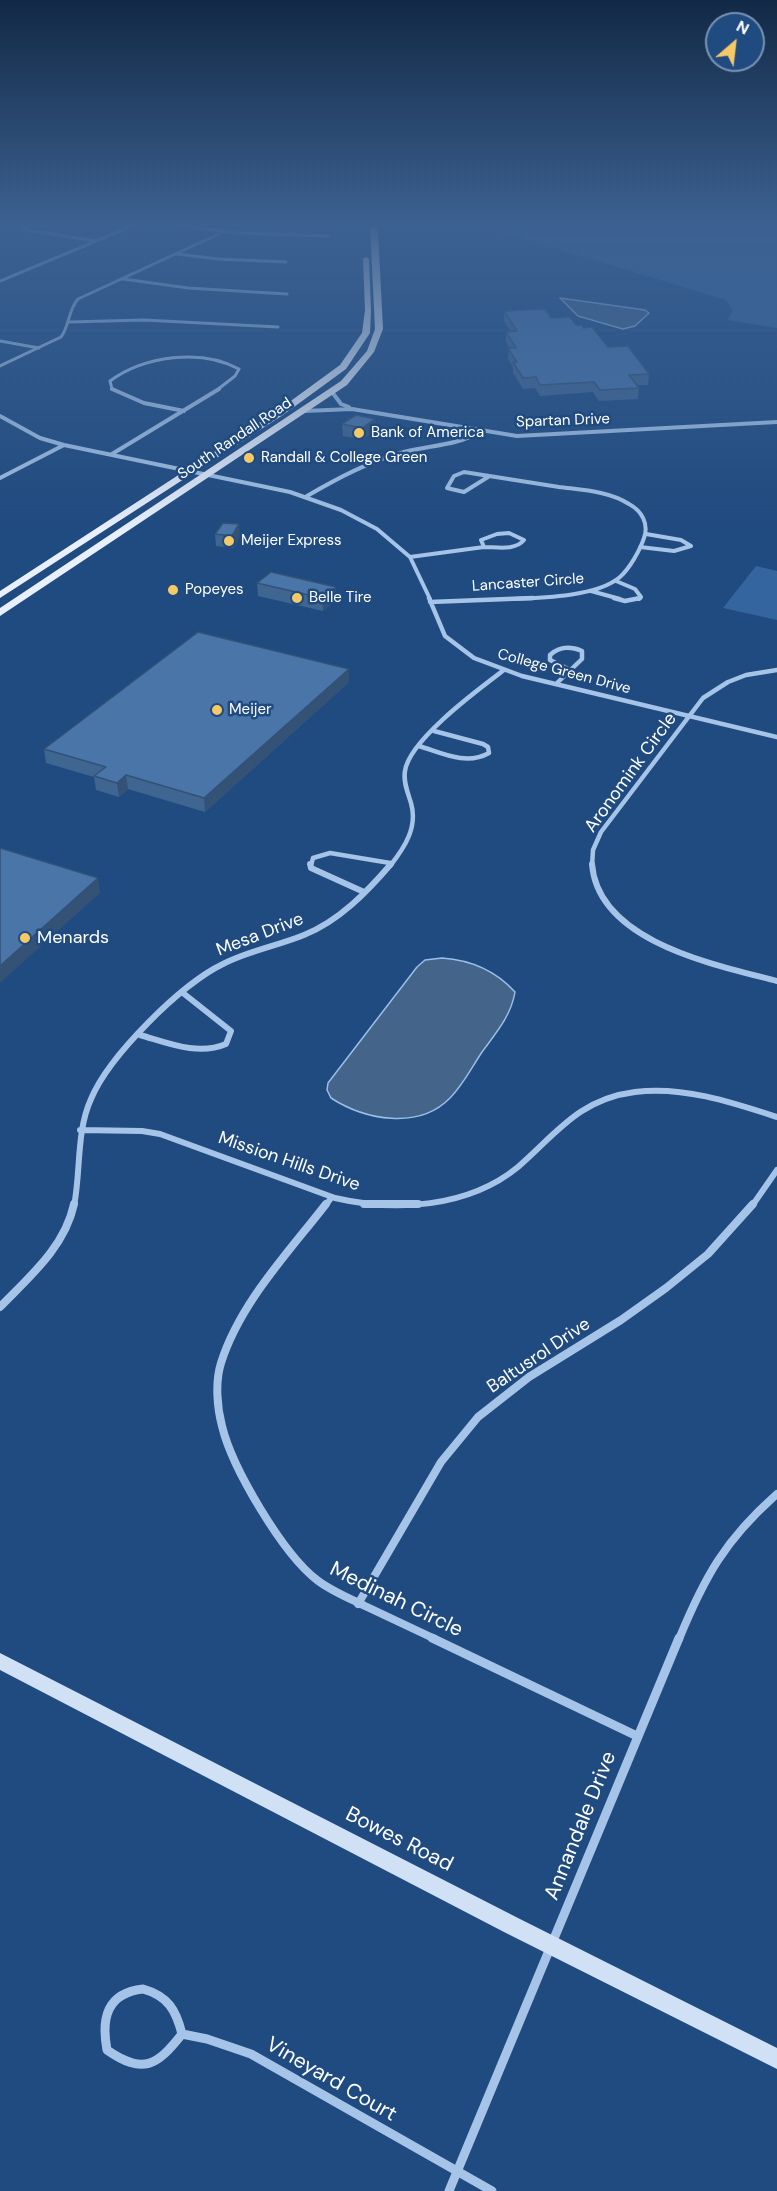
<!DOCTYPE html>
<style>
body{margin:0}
#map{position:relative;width:777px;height:2191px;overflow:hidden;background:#204b80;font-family:"DM Sans",sans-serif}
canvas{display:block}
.north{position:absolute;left:705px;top:12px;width:60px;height:60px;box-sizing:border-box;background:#204b80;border:2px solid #7993b3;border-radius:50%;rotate:28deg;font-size:16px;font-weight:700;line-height:24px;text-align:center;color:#fff}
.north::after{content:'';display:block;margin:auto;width:21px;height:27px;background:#f5c966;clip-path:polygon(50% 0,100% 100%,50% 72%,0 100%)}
</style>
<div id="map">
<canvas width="777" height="2191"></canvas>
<div class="north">N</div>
</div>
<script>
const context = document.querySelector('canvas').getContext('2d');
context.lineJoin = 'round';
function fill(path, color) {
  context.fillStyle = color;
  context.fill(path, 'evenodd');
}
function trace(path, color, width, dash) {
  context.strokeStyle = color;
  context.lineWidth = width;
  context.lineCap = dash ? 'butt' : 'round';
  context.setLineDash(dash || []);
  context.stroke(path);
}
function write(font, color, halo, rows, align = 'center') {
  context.font = font + ' "DM Sans",sans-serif';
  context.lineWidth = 5;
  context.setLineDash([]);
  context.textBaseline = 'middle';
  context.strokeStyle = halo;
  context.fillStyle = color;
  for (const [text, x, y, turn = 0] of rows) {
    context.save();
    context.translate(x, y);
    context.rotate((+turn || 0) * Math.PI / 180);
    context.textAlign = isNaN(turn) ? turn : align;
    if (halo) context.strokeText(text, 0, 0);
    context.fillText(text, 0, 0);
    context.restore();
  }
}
fill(new Path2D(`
 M482,226H777V328L727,320L733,310L726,300Z
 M756,566L777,571V620L723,608Z`), '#34659e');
const water = new Path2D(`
 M560,298L645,310L649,313L635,326L623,329L578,316Z
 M442,958C470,960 496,971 515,992C511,1016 496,1033 482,1052C472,1067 463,1085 450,1098C419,1130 365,1120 331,1098L327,1090L328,1083L417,967L425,960Z`);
fill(water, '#44648a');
trace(water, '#99bfe9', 1.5);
trace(new Path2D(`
 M20,226L21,229L95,241
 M182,226L236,233L328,236
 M177,254L218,259L286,262
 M123,279L188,288L287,294
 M0,281L132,226
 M69,322L144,320L278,327
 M0,341L39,348
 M0,366L61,337C70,325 68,310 78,299L223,232
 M115,390L112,389L110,381C144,356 201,348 239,369L235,376L217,390`), '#a5c4e7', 3);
trace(new Path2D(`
 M112,389L144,403L184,411
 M332,392L341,404L349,407
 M304,411L352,409L517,436L777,422
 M0,416L40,438L64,445L290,492L341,510L377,529L410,557L430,599
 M112,454L219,389
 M488,477L464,492L447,488L454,476L464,472C496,477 527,482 559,487C582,490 609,491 629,504C642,511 649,524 644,538C640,550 630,568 620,577C597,597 540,598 510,599
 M0,478L64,445
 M307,496C338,478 370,461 404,452C430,445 456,446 480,432
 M509,533L524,540C515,551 497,547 484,547L481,540L497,534Z
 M640,547L674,551L691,546L681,540L646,534
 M410,557L484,547
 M616,581L635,589L641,597L639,599
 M591,591L620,599`), '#a5c4e7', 4);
trace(new Path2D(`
 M429,598L445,636L474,658L522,676L777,737
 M614,598L625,601L640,598
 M430,602L533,598
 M556,684L582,659V651C570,646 560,646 550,655V660L570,670
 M419,746C442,753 466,766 489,753L488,747L483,744L434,731
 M311,866L313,858L330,853L390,863
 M390,866C405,847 418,827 411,803C408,793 403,782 405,771C409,740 479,689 504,670
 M592,866L593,850L601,832L703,698L728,682L746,675L777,670`), '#a5c4e7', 4.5);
trace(new Path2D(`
 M310,864L311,868L364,892
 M592,864C598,942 716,965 777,981
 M140,1035C168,1043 198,1056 226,1044L231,1031L183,993
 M80,1130L142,1131L160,1134L335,1198C395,1212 468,1208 518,1167C556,1134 579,1099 635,1092C683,1086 731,1102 777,1117
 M74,1206C81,1171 76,1132 91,1099C109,1056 181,984 223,964C248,951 277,946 304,935C339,921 367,892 391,864
 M325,1206L332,1197
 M752,1206L777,1170`), '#a5c4e7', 6);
trace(new Path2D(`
 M326,1204C288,1253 240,1303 221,1363C215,1382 217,1407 222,1426C232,1468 283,1554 317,1580C331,1591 349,1598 365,1606C388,1617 412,1628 435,1639
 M364,1204H418
 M0,1307C29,1277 65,1247 74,1204
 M358,1604L441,1462L478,1417L529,1377L621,1320L666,1288L708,1254L753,1204
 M679,1639C705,1576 725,1540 777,1494`), '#a5c4e7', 8);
trace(new Path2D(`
 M432,1638L637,1736
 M143,1989C168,1996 176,2010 182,2034C157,2066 143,2075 107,2050C101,2018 107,1993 143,1989Z
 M182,2034L207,2039L251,2054L492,2191
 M449,2191L679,1638`), '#a5c4e7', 9);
fill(new Path2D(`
 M0,1653L518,1918L777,2048V2069L504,1932L0,1670Z`), '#d0e1f6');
fill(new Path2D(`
 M370,226H376L378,231L383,329L374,352L347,385L0,616V608L341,381L367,351L375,329Z
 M366,257L369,259L371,310L370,333L346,369L283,415L0,598V591L277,411L340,365L362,333L365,310L363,259Z`), '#e8f0fd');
fill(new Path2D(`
 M504,311L551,318L576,325L583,328L608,347L649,374L648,385H637L639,388L638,399L599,401L593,392L540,396L535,388L523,389L513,373V367L508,359L509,348L506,342V332H511L504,321Z
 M375,419L376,430L362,439L343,436L342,424Z
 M215,534L240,536L233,548L216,546Z
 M257,583L336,587V600L323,611L258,596Z
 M349,682L205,812L128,789L119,797L96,790L94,777L46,763L44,749Z`), '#3f6591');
fill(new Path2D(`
 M375,419L376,430L362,439V428Z
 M239,524L240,536L233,548L232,536Z
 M336,587V600L323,611L322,598Z
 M349,669V682L205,812L204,798Z
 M126,775L128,789L119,797L117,783Z
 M98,878L100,893L0,983V966Z`), '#335276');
const building = new Path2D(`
 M545,309L551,318L570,317L576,325H582L583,328L592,327L608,347L628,346L649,374L629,375L639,388L600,390L594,382L540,385L536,377L523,378L513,362H517L508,348H516L506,332L517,331L504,311Z
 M356,415L375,419L362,428L342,424Z
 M223,523L239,524L232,536L215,534Z
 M271,572L336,587L322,598L257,583Z
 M198,632L349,669L204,798L126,775L117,783L94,776L106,767L44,749Z
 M0,848L98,878L0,966Z`);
fill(building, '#4975a9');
trace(building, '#335276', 1.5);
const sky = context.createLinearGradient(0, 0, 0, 532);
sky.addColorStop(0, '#122946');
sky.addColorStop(0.42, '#3c6191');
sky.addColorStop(1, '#3c619100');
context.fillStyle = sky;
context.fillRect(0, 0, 777, 532);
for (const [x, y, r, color] of [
 [359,433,6,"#f5c966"],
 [249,458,6,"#f5c966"],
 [229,541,6,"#f5c966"],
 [173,590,6,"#f5c966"],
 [297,598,6,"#f5c966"],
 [217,710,6,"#f5c966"],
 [25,938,6,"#f5c966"]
]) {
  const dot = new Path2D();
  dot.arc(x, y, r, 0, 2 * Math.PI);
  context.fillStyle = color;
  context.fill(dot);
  trace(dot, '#204b80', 2);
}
write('15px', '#fff', '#204b80', [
 ["Spartan Drive",563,421,-2],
 ["South Randall Road",235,439,-34],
 ["Lancaster Circle",528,583,-4],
 ["College Green Drive",564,672,15]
]);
write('15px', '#fff', '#204b80', [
 ["Bank of America",371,433],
 ["Randall & College Green",261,458],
 ["Meijer Express",241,541],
 ["Popeyes",185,590],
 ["Belle Tire",309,598],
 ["Meijer",229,710]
], 'left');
write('18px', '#fff', '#204b80', [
 ["Aronomink Circle",631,773,-54],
 ["Mesa Drive",260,935,-21],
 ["Mission Hills Drive",289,1162,19],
 ["Baltusrol Drive",539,1356,-34]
]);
write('18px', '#fff', '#204b80', [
 ["Menards",37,938]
], 'left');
write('21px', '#fff', '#204b80', [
 ["Medinah Circle",396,1600,26],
 ["Annandale Drive",581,1826,-68],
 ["Bowes Road",399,1840,27],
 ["Vineyard Court",331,2080,30]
]);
</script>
